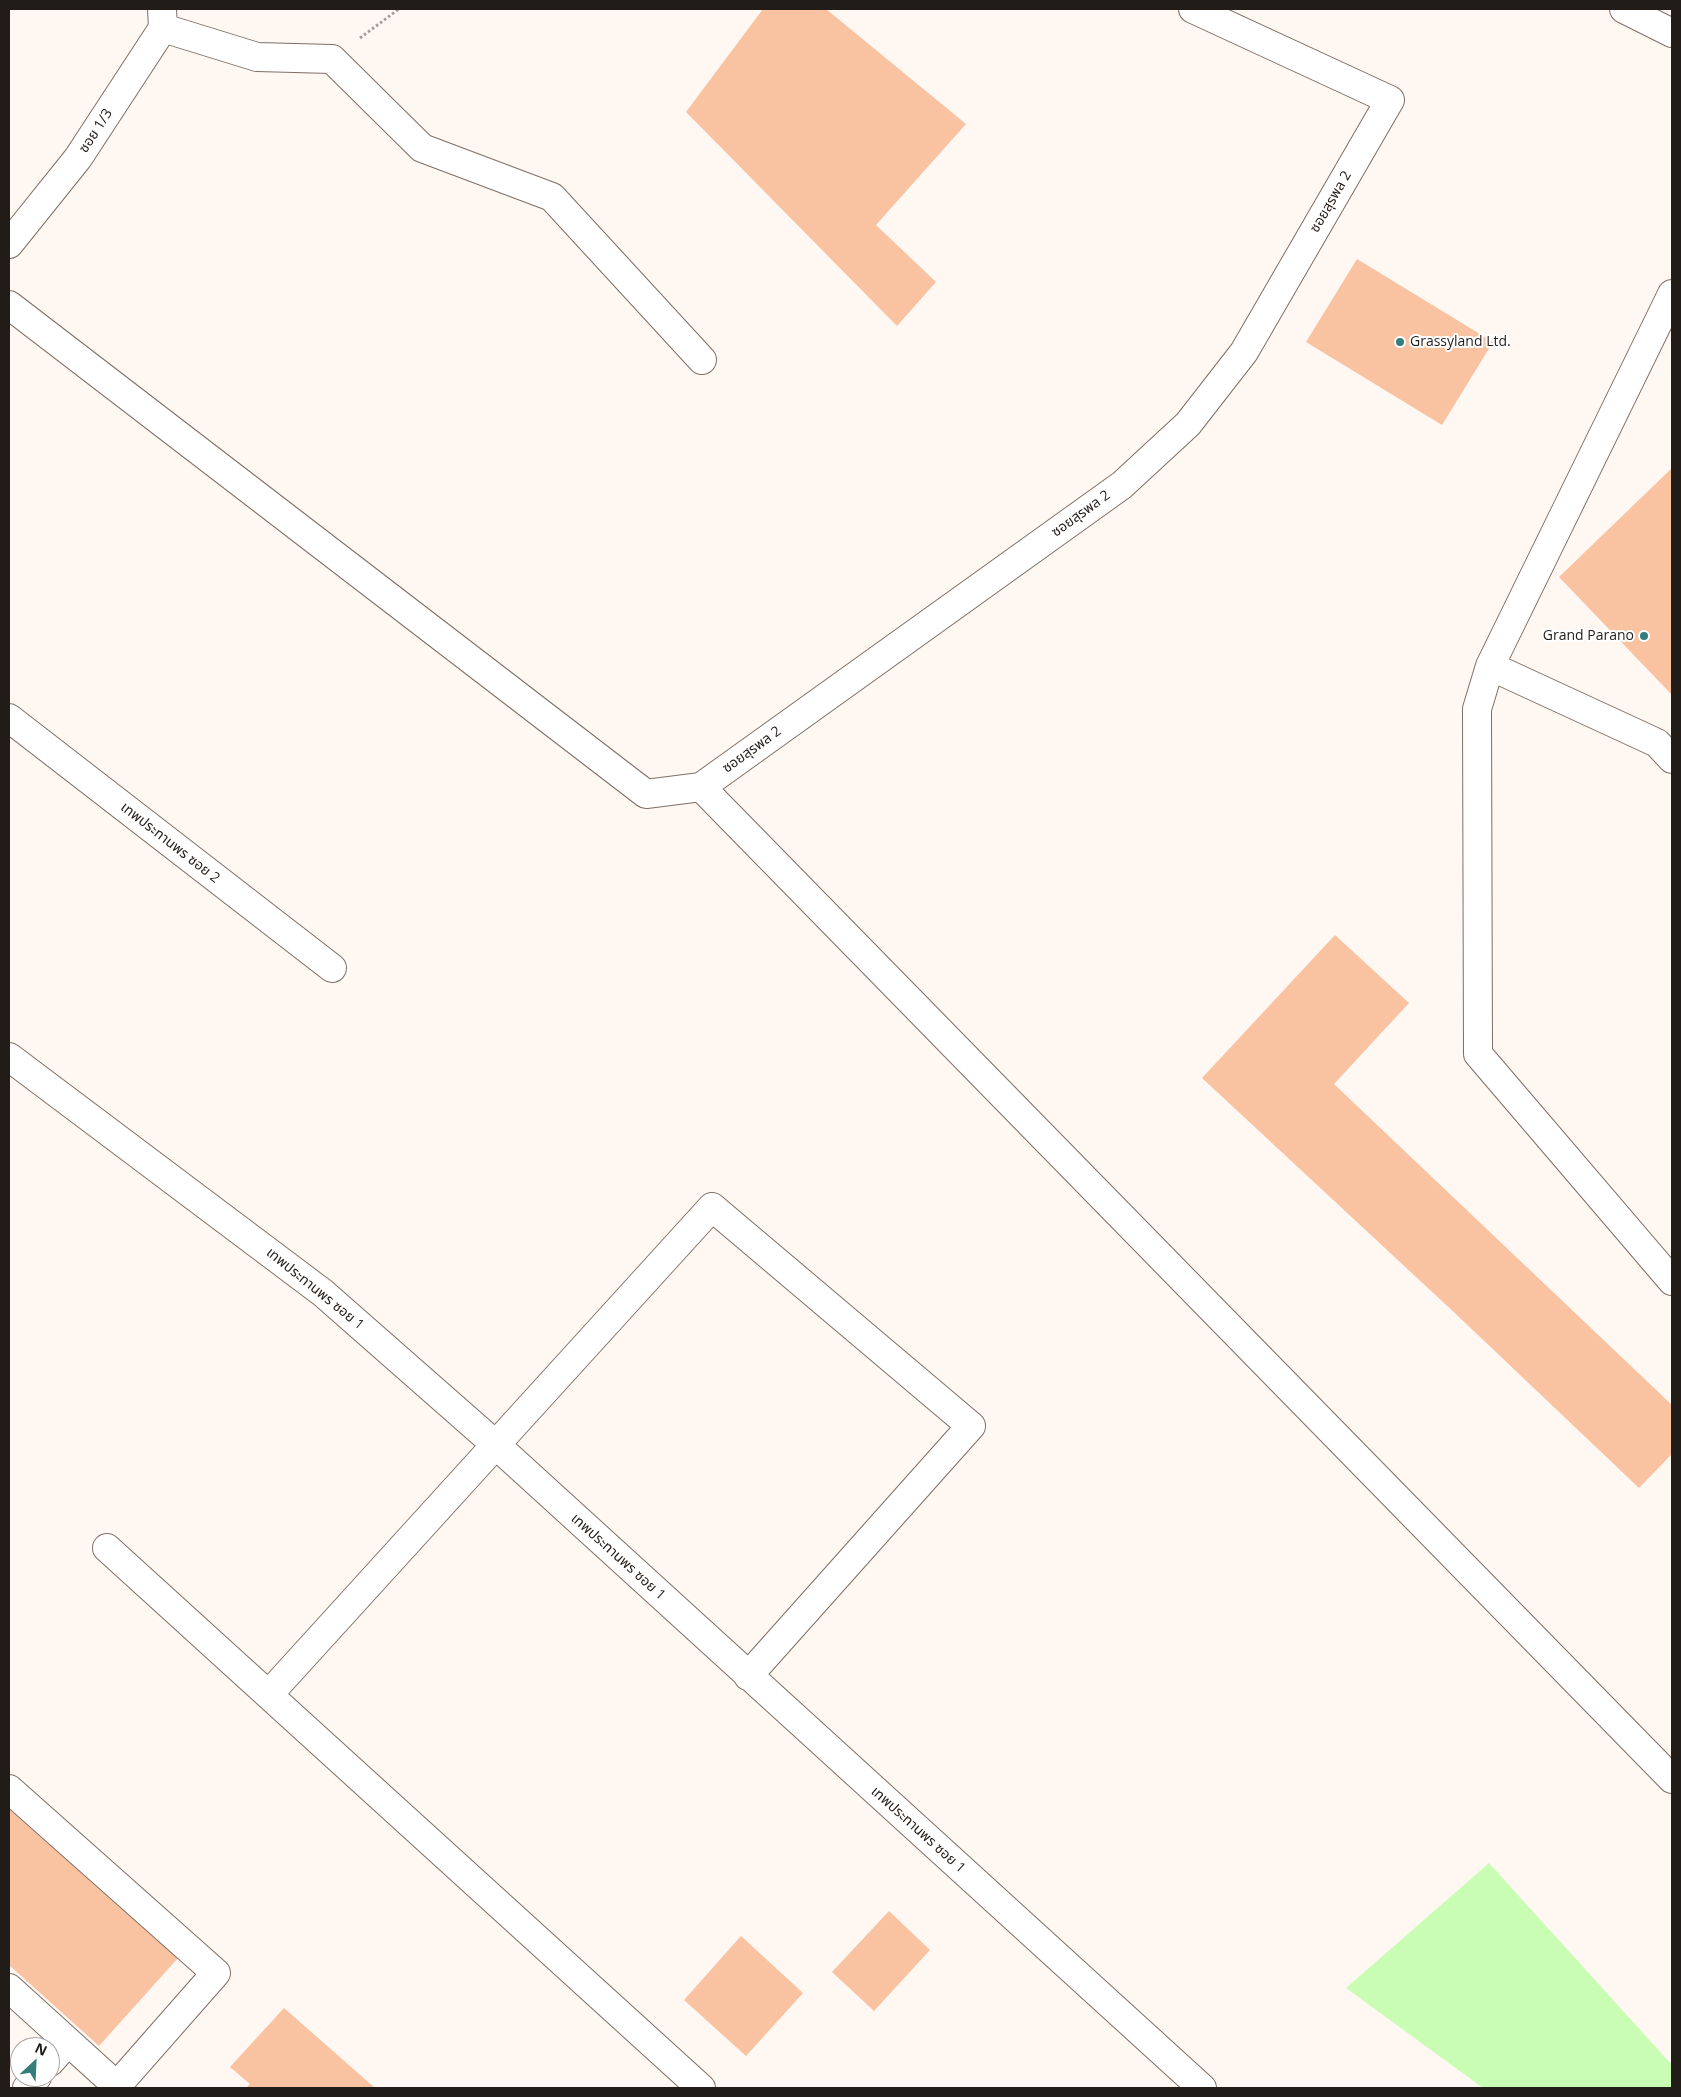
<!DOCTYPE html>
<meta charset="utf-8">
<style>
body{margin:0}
#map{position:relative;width:1681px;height:2097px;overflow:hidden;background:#fef7f2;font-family:"Open Sans",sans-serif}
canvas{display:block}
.frame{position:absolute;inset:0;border:10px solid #221c18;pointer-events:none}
.north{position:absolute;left:10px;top:2037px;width:50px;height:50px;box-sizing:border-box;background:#fff;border:1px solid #a7a4a3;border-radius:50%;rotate:25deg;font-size:14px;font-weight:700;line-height:20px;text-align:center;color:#221c18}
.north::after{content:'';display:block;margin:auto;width:18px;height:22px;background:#357d79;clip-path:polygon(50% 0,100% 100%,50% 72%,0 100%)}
</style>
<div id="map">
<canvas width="1681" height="2097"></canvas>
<div class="frame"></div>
<div class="north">N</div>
</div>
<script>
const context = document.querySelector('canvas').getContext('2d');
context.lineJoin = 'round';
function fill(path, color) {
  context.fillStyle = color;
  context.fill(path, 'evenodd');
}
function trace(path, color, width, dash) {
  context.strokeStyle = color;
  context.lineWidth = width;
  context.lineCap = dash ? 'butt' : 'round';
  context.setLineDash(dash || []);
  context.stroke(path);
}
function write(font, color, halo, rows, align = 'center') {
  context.font = font + ' "Open Sans","Noto Sans Thai",sans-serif';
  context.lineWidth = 4;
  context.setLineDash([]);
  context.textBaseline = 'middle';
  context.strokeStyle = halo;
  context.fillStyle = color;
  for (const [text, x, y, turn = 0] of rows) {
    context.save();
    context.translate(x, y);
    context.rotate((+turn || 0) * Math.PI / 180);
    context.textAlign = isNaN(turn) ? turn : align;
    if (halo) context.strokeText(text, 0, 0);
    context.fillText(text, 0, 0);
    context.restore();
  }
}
fill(new Path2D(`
 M1489,1863L1672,2065V2088H1483L1346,1988Z`), '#c9fdb3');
fill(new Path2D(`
 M763,9H826L966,124L876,225L936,282L897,326L686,112Z
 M1357,259L1493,342L1442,425L1306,342Z
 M1672,468V695L1559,577Z
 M1335,935L1409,1003L1334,1084L1672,1405V1454L1639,1488L1458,1316L1202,1078Z
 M9,1805L178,1958L99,2046L9,1965Z
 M889,1911L930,1950L874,2011L832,1972Z
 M741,1936L803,1993L746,2056L684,2000Z
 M284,2008L375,2088H246L250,2084L230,2067Z`), '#f9c3a2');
const minor = new Path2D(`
 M163,28L257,57L332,59L422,148L552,197L702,360
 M9,244L78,158L163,28L162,9
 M1672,294L1490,666L1477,709L1478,1054L1672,1281
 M9,305L646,794L701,787L1122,485L1188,424L1244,352L1390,100L1193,9
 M1490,666L1657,743L1672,759
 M9,718L332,968
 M701,787L1672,1779
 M9,1057L323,1293L496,1445L1202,2088
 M107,1548L701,2088
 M269,1694L712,1207L971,1426L748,1676
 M9,1789L216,1973L115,2088
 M9,1988L117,2086
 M50,2062L68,2042
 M27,2088L37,2077`);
const major = new Path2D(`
 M1624,9L1672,33`);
trace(minor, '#7f6f65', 30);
trace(major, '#7f6f65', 30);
trace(new Path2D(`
 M360,38L399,9`), '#a49d99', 3, [2.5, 2.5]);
trace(minor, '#fff', 28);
trace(major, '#fff', 28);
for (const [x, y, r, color] of [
 [1400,342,5,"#357d79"],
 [1644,636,5,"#357d79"]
]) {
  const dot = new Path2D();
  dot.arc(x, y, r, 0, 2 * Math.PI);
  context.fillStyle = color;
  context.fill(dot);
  trace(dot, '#fff', 2);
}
write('14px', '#221c18', '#fff', [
 ["ซอย 1/3",96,131,-57],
 ["ซอยสุรพล 2",1331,202,-60],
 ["ซอยสุรพล 2",1081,514,-36],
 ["ซอยสุรพล 2",752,750,-36],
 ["เทพประทานพร ซอย 2",170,843,38],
 ["เทพประทานพร ซอย 1",315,1289,39],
 ["เทพประทานพร ซอย 1",618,1557,42],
 ["เทพประทานพร ซอย 1",918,1830,42]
]);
write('14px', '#221c18', '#fff', [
 ["Grassyland Ltd.",1410,342],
 ["Grand Parano",1634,636,"right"]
], 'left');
</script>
